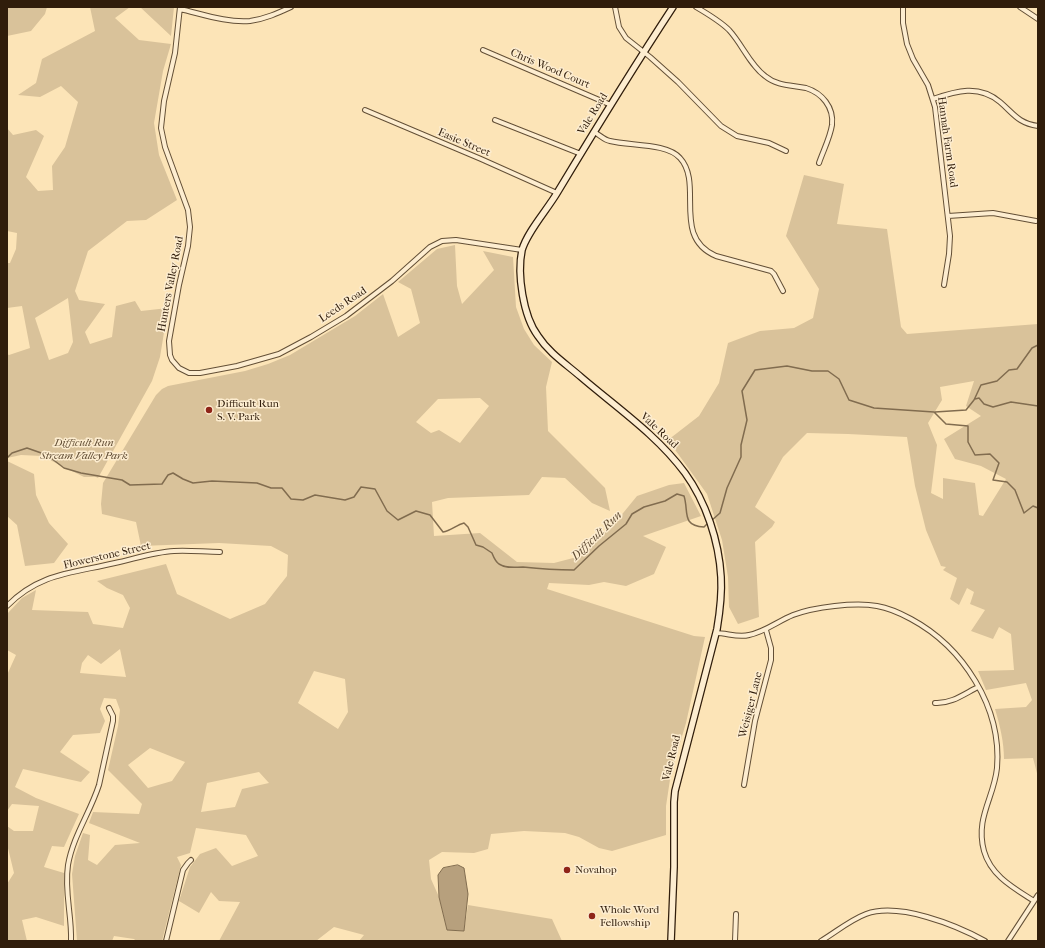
<!DOCTYPE html>
<style>
body{margin:0}
#map{position:relative;width:1045px;height:948px;overflow:hidden;background:#fce4b7;font-family:"IM FELL French Canon",serif}
canvas{display:block}
.frame{position:absolute;inset:0;border:8px solid #301d0b;pointer-events:none}
</style>
<div id="map">
<canvas width="1045" height="948"></canvas>
<div class="frame"></div>
</div>
<script>
const context = document.querySelector('canvas').getContext('2d');
context.lineJoin = 'round';
function fill(path, color) {
  context.fillStyle = color;
  context.fill(path, 'evenodd');
}
function trace(path, color, width, dash) {
  context.strokeStyle = color;
  context.lineWidth = width;
  context.lineCap = dash ? 'butt' : 'round';
  context.setLineDash(dash || []);
  context.stroke(path);
}
function write(font, color, halo, rows, align = 'center') {
  context.font = font + ' "IM FELL French Canon",serif';
  context.lineWidth = 3;
  context.setLineDash([]);
  context.textBaseline = 'middle';
  context.strokeStyle = halo;
  context.fillStyle = color;
  for (const [text, x, y, turn = 0] of rows) {
    context.save();
    context.translate(x, y);
    context.rotate((+turn || 0) * Math.PI / 180);
    context.textAlign = isNaN(turn) ? turn : align;
    if (halo) context.strokeText(text, 0, 0);
    context.fillText(text, 0, 0);
    context.restore();
  }
}
fill(new Path2D(`
 M7,7H47L45,14L31,31L7,36Z
 M90,7H130L115,18L139,40L171,44L163,71L154,123L159,155L177,200L146,220L127,221L88,251L75,291L79,300L105,304L85,332L90,344L112,337L116,306L135,301L141,311L168,308L160,357L152,381L98,478L96,477H84L42,456L21,455L7,458V354L9,355L30,348L22,306L7,308V263H10L16,249L17,233L7,231V128L13,135L36,130L44,136L26,177L38,191L53,190L52,166L65,147L78,102L61,86L40,97L18,95L36,83L42,59L95,31ZM68,298L73,342L68,353L49,360L35,318Z
 M140,7H174L171,36Z
 M804,175L844,184L837,224L887,229L901,327L907,334L1038,324V777L1033,758L1004,759C1004,742 1000,726 995,709L1026,707L1032,700L1026,683L986,690L978,671L1014,670L1011,634L999,627L993,639L971,631L985,610L970,604L974,592L967,588L959,605L950,599L957,578L943,570L946,567L941,566L926,530L915,486L907,437L848,434L807,433L783,457L755,507L775,522L772,527L755,542L759,617L738,624L729,607L728,577L722,540L707,494L668,440L699,416L719,383L728,343L760,331L794,328L813,318L819,289L786,236ZM974,381L966,406L981,416L944,439L955,459L981,466L1006,479L983,516L979,515L975,483L943,478V499L931,493L937,445L928,423L942,400L940,387Z
 M455,245L457,286L462,304L494,270L483,251L513,257L516,307L524,329L534,345L552,362L546,387L548,431L605,488L610,511L592,503L565,478L542,477L529,495L448,498L432,502L434,536L480,533L517,562L554,563L577,557L619,518L637,496L669,485L684,483L701,516L643,536L666,547L654,574L626,586L604,582L589,585L549,583L547,589L694,636L705,637L686,723L671,773L666,806V835L612,851L599,848L579,837L565,833L524,831L491,834L488,849L474,853L442,852L429,860L431,879L439,897L447,930L464,931L468,905L552,919L562,941H359L364,935L334,927L316,941H219L240,902L219,901L211,892L199,913L179,901L190,867L200,854L216,848L232,866L258,856L246,835L196,828L190,853L177,857L181,865L162,941H136L134,939L114,936L112,941H77L72,874L75,856L83,833L90,835L88,860L97,865L115,845L140,843L89,823L93,812L139,814L142,804L108,770L118,726L120,710L116,699L104,698L100,709L105,721L100,733L73,735L60,752L90,772L81,782L23,769L15,787L36,798L79,814L64,847L52,846L44,867L64,873V926L36,917L22,920L27,941H7V884L14,873L7,844V826L14,831H33L39,806L12,804L7,811V675L16,655L7,650V614L22,598L36,590L32,610L88,612L93,624L123,628L130,608L123,595L107,588L97,581L166,564L177,594L230,619L265,604L287,576L288,555L271,546L219,543L141,546L136,522L102,514L101,504L103,483L156,395L162,389L168,386L245,371L268,364L290,355L355,316L383,294L398,337L420,323L411,289L398,282L437,249ZM480,398L489,406L460,443L439,430L431,433L416,422L438,399ZM120,649L126,677L80,673L82,663L88,655L101,664ZM314,671L345,679L348,712L338,729L298,703ZM150,748L185,762L172,781L148,788L128,765ZM259,772L269,783L242,789L235,807L201,812L207,783Z
 M7,461L34,474L36,495L49,523L68,544L54,563L25,566L17,525L7,516Z`), '#d9c29a');
const water = new Path2D(`
 M458,865L464,868L468,894L464,931L447,930L439,897L438,875L443,868Z`);
fill(water, '#b7a07d');
trace(water, '#816c4f', 1);
trace(new Path2D(`
 M975,399L979,398L984,404L993,407L1011,402L1038,406
 M935,412L966,410L974,400L981,385L997,381L1009,370L1017,369L1032,348L1038,345
 M7,458L12,453L27,448L47,455L64,468L81,473L122,480L130,485L162,484L168,475L173,473L183,479L193,483L212,481L257,483L271,488H282L291,499L303,500L315,495L345,500L354,497L361,487L375,489L387,511L398,520L416,511L430,515L443,532C451,531 456,525 464,523L468,527L476,545L483,547L492,553C494,558 495,561 499,564C507,569 515,567 523,567C541,569 557,570 574,570L599,546L626,524L632,514L644,507L665,501L677,494L684,496C689,511 681,526 704,527L708,523
 M711,521L720,513L727,488L741,457V445L747,420L742,391L755,370L787,366L812,371H828L839,379L849,400L874,408L934,412L946,424L968,426V442L975,455L990,454L999,463L993,480L1007,482L1015,490L1024,513L1033,506L1038,508`), '#816c4f', 1.5);
const street = new Path2D(`
 M180,7L175,53L164,101L161,128L165,147L188,210L190,227L188,246L179,285L169,341L170,355L172,360L179,368L189,373H200L237,366L279,354L311,337L346,316L392,281L430,247L442,241L456,240L522,250
 M615,7L619,27L626,38L650,57L678,82L721,126L737,136L769,143L786,151
 M696,7C708,14 720,21 729,30C742,44 750,65 765,76C777,86 791,85 806,88C822,93 834,107 832,125C830,138 823,151 819,163
 M903,7V23L907,44L913,59L928,85L935,107L950,236L949,254L944,285
 M1020,7L1038,19
 M180,9C202,14 227,23 250,21C265,19 278,13 291,7
 M483,50L611,105
 M933,99C956,91 979,84 1000,102C1014,114 1018,123 1038,126
 M365,110L481,159L557,193
 M495,120L581,154
 M594,132C600,135 604,140 610,141C630,146 667,143 680,158C704,184 671,237 716,256L771,271L774,274L783,291
 M948,216L993,213L1036,221
 M7,606C39,573 73,573 115,563C134,559 154,552 174,551C189,550 205,552 220,552
 M716,633C727,633 738,638 749,635C765,632 778,621 793,615C814,607 855,602 877,606C889,608 900,613 911,619C963,647 1002,707 997,768C994,798 975,818 984,851C991,876 1014,888 1034,901
 M935,703C951,704 964,694 978,687
 M744,785L755,721L771,660V648L766,630
 M71,941C72,915 64,892 68,865C73,836 90,813 99,785L113,721V716L109,708
 M166,941L183,870L188,863L191,860
 M735,941L736,914
 M821,941C836,932 850,920 866,914C899,902 956,925 985,941
 M1008,941L1038,895`);
const secondary = new Path2D(`
 M671,941L674,867V802L675,791L717,629C720,611 722,594 721,577C719,541 706,502 685,473C657,435 616,407 581,377C566,364 549,353 538,336C523,316 517,274 522,250C527,232 547,210 557,193C595,130 633,68 673,7`);
trace(street, '#634f36', 6);
trace(secondary, '#301d0b', 8);
trace(street, '#fdedd0', 4);
trace(secondary, '#fdedd0', 5.5);
for (const [x, y, r, color] of [
 [209,410,4,"#8f2418"],
 [567,870,4,"#8f2418"],
 [592,916,4,"#8f2418"]
]) {
  const dot = new Path2D();
  dot.arc(x, y, r, 0, 2 * Math.PI);
  context.fillStyle = color;
  context.fill(dot);
  trace(dot, '#fdedd0', 1.5);
}
write('11px', '#301d0b', '#fdedd0', [
 ["Chris Wood Court",550,69,23],
 ["Vale Road",593,114,-58],
 ["Hannah Farm Road",947,142,82],
 ["Easie Street",464,143,23],
 ["Hunters Valley Road",171,284,-79],
 ["Leeds Road",343,305,-34],
 ["Vale Road",659,431,43],
 ["Flowerstone Street",107,556,-13],
 ["Weisiger Lane",751,705,-76],
 ["Vale Road",672,758,-76]
]);
write('11px', '#301d0b', '#fdedd0', [
 ["Difficult Run",217,404],
 ["S. V. Park",217,417],
 ["Novahop",575,870],
 ["Whole Word",600,910],
 ["Fellowship",600,923]
], 'left');
write('italic 11px', '#634f36', '#fdedd0', [
 ["Difficult Run",84,443],
 ["Stream Valley Park",84,456]
]);
write('italic 12px', '#5f4b33', '#fdedd0', [
 ["Difficult Run",597,536,-44]
]);
</script>
